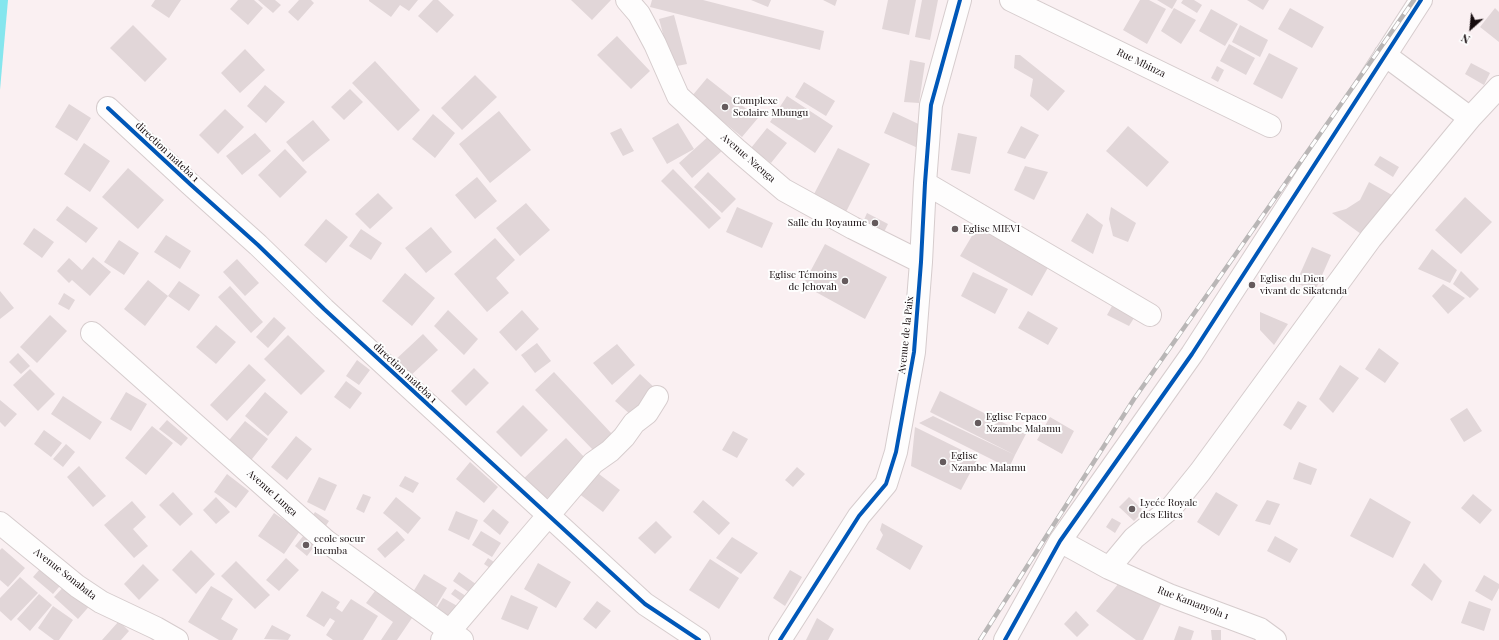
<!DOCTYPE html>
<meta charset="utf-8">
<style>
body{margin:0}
#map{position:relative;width:1499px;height:640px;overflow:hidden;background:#faf0f2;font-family:"Playfair Display",serif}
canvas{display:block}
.north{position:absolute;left:1451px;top:8px;width:40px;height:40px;-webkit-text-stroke:3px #fefefe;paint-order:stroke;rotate:207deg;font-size:11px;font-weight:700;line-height:16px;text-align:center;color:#150b0d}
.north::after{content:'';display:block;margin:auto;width:14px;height:18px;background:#150b0d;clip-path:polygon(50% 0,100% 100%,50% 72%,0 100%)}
</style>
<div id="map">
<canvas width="1499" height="640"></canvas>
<div class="north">N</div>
</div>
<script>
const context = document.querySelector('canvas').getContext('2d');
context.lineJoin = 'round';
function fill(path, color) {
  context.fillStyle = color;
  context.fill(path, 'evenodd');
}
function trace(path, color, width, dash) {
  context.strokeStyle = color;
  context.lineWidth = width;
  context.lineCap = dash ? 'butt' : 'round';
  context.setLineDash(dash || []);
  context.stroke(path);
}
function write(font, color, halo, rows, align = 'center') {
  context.font = font + ' "Playfair Display",serif';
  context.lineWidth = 4;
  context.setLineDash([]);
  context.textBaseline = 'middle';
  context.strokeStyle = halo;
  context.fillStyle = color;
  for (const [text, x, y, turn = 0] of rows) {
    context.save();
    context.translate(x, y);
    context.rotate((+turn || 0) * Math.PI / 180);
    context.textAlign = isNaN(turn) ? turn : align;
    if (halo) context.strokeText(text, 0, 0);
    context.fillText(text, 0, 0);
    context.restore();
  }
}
fill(new Path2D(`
 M0,0H8L0,90Z`), '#85e6ee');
fill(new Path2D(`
 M155,0H181L169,18L151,6Z
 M238,0H254L263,8L248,25L230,9Z
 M258,0H275L281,5L273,13Z
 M299,0H311L314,3L298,21L288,12Z
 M369,0H418L409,11L400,5L391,17L369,1Z
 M433,0H438L454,15L437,33L418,16Z
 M571,0H611L592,20Z
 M652,0H703L824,31L820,50L650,7Z
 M751,0H771L768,7Z
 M823,0H837L835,6Z
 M888,0H916L909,35L882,29Z
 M922,0H938L930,40L915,37Z
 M1140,0H1149L1166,9L1147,44L1123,30Z
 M1157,0H1177L1172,9Z
 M1183,0H1194L1202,5L1197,13L1181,3Z
 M1247,0H1269L1263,10Z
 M1174,8L1196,20L1181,44L1161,31Z
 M1290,8L1324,27L1312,48L1278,29Z
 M1495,8L1499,12V42L1480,27Z
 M1211,9L1238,24L1225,46L1199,31Z
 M674,15L687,64L672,67L659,19Z
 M133,25L167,59L145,82L110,48Z
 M1240,25L1268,40L1260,57L1232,42Z
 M617,36L650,71L631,89L597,55Z
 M1229,44L1255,58L1246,75L1220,61Z
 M245,49L265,70L240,93L221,73Z
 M1269,53L1298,68L1282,99L1253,84Z
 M1015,55H1020L1065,91L1048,111L1030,96L1033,79L1014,68Z
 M910,60L925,63L919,103L904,102Z
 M375,61L420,110L398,131L352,83Z
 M1471,63L1490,73L1484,85L1465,74Z
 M1217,66L1224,70L1218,82L1211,78Z
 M475,75L497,97L462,130L441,108Z
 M707,78L758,118L742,137L692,96Z
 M804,82L835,101L826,116L795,97Z
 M265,85L285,102L266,123L247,106Z
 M350,89L363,102L344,120L331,107Z
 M787,96L833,126L815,153L770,122Z
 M69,104L91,118L77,141L55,127Z
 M225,109L244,127L218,154L199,135Z
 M499,111L531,150L490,183L459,144Z
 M893,112L927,128L918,148L884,133Z
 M433,114L455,133L435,158L412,139Z
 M313,120L330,140L303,162L286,142Z
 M678,123L694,149L667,164L652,138Z
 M1021,126L1039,135L1025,159L1007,153Z
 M1128,126L1169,162L1147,187L1106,151Z
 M621,128L634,151L623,156L610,133Z
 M767,128L787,143L771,163L751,148Z
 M255,133L271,151L242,175L226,156Z
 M958,133L977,137L970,174L951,170Z
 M710,135L723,150L692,178L679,163Z
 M84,143L110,161L90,192L64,174Z
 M838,148L870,164L846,212L813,196Z
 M285,149L307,172L280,198L258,175Z
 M1380,156L1399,167L1393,177L1374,165Z
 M1025,166L1048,172L1034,200L1014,190Z
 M128,168L164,200L138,229L102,197Z
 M673,169L721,218L709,229L661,181Z
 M708,172L736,199L722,213L694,187Z
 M477,177L497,201L475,219L455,195Z
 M1369,182L1392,195L1361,234L1332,213L1346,209L1360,200Z
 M378,193L393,208L370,229L355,214Z
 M1465,197L1492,222L1461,254L1435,230Z
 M526,203L550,230L520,256L496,228Z
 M67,206L98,228L86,243L56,220Z
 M737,207L773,223L762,248L726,232Z
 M1111,207L1136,223L1128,242L1113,236L1109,219Z
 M867,213L888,224L884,232L863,222Z
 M1087,213L1103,225L1093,254L1071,241Z
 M326,219L348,237L326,263L304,245Z
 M979,224L1050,264L1032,296L960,256Z
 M431,227L452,252L426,273L405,248Z
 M34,228L54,242L42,258L23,244Z
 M361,229L382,243L371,260L349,246Z
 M166,235L191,251L180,269L154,252Z
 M495,238L515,260L496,278L509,293L487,312L454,274Z
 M119,240L139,253L124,275L104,262Z
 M825,244L887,277L865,319L803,285Z
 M1312,247L1331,255L1315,291L1296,283Z
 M1432,249L1457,270L1450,283L1418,269Z
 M93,257L111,272L90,296L72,280L69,283L57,271L69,258L82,270Z
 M237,259L259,283L245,296L223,272Z
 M1461,271L1479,289L1470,298L1453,284Z
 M973,272L1008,289L995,314L961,296Z
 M405,273L435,298L412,326L382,301Z
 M148,280L168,296L145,326L124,309Z
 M179,281L200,295L189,311L168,296Z
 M1443,284L1465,298L1448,314L1432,296Z
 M230,286L263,322L251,333L218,297Z
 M0,291L14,308L0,319Z
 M64,293L75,300L69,310L58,304Z
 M1112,306L1134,318L1129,326L1107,315Z
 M448,310L478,339L464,355L434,326Z
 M522,310L539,329L516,351L499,332Z
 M1028,311L1058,328L1048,345L1018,328Z
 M1260,312L1288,324L1274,345L1260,330Z
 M50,315L67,331L37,363L20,347Z
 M274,317L286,328L268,348L256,337Z
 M216,325L236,342L216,364L196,347Z
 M423,334L438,350L408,378L393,362Z
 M288,335L325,371L301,395L264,359Z
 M537,343L551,361L535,373L521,355Z
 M617,344L635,365L612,385L593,363Z
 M1379,348L1399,363L1385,383L1365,369Z
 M18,353L30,366L21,374L9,362Z
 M357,360L370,370L359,385L346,376Z
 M249,364L266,380L227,421L210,405Z
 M1340,365L1359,378L1333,413L1319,399Z
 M474,368L489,383L466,406L451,391Z
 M30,369L55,394L38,411L13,385Z
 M554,372L612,434L594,451L535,390Z
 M640,374L656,389L631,415L615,401Z
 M346,381L362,393L350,409L334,397Z
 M940,391L1026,434L1015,455L930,412Z
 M126,392L147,404L131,431L110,419Z
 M265,392L288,412L268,436L245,416Z
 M63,396L102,422L90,440L51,414Z
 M0,400L17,414L5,427L0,422Z
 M1298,401L1307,406L1291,430L1283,425Z
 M523,405L548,430L521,457L496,432Z
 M1467,408L1482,431L1464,442L1450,419Z
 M933,416L1015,455L1009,468L919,423Z
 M1050,417L1074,431L1062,454L1037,440Z
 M167,420L188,438L181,446L159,429Z
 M245,421L268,439L248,464L225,445Z
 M152,426L173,443L146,475L125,458Z
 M915,427L978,458L961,490L911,466Z
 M44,430L62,443L51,457L34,444Z
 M733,431L748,439L737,458L722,450Z
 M296,436L312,449L287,480L271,467Z
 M566,438L587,460L540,505L519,483Z
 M66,444L75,452L63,467L53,459Z
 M470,462L498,487L484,503L456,479Z
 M1299,462L1317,469L1311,485L1293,479Z
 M79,466L106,496L93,507L67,477Z
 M797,467L805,474L793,487L785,480Z
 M595,471L620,490L603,512L578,493Z
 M227,474L249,491L236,508L214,492Z
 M405,476L419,483L413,493L399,486Z
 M319,477L337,485L325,511L307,502Z
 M173,492L193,514L180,526L159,505Z
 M1216,492L1238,505L1219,536L1197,522Z
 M363,494L371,497L364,513L356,509Z
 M1473,494L1492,510L1480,524L1461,508Z
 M216,497L230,512L216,524L203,510Z
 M396,497L421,518L408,534L383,513Z
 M1129,497L1144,511L1134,521L1119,507Z
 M1370,498L1411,522L1393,558L1350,536Z
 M703,500L730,523L719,535L693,512Z
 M1267,500L1280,504L1270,525L1255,521Z
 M132,501L146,517L133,529L148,546L134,558L104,525Z
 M493,509L509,522L500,535L483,521Z
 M456,511L478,520L469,540L448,530Z
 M315,512L329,521L323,530L309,521Z
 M274,513L300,531L284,554L258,536Z
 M1112,518L1121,523L1115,533L1106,527Z
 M656,521L672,537L655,554L638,538Z
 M882,523L923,546L910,570L876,549L883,535L880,530Z
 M397,531L405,540L385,558L377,549Z
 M481,531L501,543L492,557L472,545Z
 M304,535L316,544L307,556L295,546Z
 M1275,536L1298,549L1290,563L1267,551Z
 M732,537L758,553L741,574L716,558Z
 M2,548L25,568L8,587L0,580V550Z
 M191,550L215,574L196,594L172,570Z
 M286,558L299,570L279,591L266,580Z
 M488,558L497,564L493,570L484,564Z
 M710,559L739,578L719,609L689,590Z
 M236,561L270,595L255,609L221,576Z
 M46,562L66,579L53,594L33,577Z
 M538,563L571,582L556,608L524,589Z
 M1424,563L1442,581L1432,601L1411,585Z
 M143,564L159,580L139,600L124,584Z
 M790,570L802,577L785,606L773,598Z
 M459,572L480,587L474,596L453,581Z
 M424,574L447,588L436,606L413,592Z
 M1484,575L1499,584V588L1492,601L1475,591Z
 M20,577L38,593L11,621L0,611V598Z
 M69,581L93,602L78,619L54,597Z
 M1119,583L1161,604L1143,640H1136L1096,611Z
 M211,586L233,599L221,619L238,629L232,640H219L188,622Z
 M455,589L469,598L465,604L451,594Z
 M322,591L340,602L336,608L342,612L351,599L378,616L363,640H333L326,635L335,621L330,618L324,627L306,616Z
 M375,591L412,618L397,640H381L393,622L366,603Z
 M39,594L52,605L30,631L17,619Z
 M511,595L538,607L528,630L501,619Z
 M443,598L461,608L454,620L436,609Z
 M597,601L611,611L596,629L583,619Z
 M1469,601L1491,609L1484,631L1461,623Z
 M53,606L73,620L59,640H54L38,628Z
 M1076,611L1089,625L1077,637L1064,624Z
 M817,618L834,629L828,640H806Z
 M119,621L129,631L121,640H102Z
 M272,625L291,635L288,640L264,639Z
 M1179,626L1194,631L1191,640H1174Z
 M1211,630H1221V640H1212Z`), '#e1d6d8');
const minor = new Path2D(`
 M627,0L639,14L655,44L678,96L736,149L784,190L853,228L921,262
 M1011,0L1270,126
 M1385,55L1470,118
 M108,108L190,184L258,245L324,309L645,604L699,640
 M925,183L1150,315
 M92,333L326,541L462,640
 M0,523L77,586L101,602L156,628L177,640
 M1060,541L1109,568L1134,538L1171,508L1200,472L1371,238L1470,118L1499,87
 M1109,568L1169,595L1260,629L1275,640
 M442,640L593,463L610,451L624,437L634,423L647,413L657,397
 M780,640L859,516L886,484L896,452L914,352L921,262L925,183L931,105L960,0
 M1005,640L1060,541L1192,354L1421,0`);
trace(minor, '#d6cccd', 24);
trace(minor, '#fefdfd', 22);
const rail = new Path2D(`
 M980,640L1134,399L1414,0`);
trace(rail, '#b9b6b6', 4.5);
trace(rail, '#fefefe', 3, [9]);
trace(new Path2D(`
 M108,108L190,184L258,245L324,309L645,604L699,640
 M780,640L859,516L886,484L896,452L914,352L921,262L925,183L931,105L960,0
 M1005,640L1060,541L1192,354L1421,0`), '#0057b8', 4);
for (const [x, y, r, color] of [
 [725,107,4,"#655b5d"],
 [875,223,4,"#655b5d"],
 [955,229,4,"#655b5d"],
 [845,281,4,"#655b5d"],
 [1252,285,4,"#655b5d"],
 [978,423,4,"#655b5d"],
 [943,462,4,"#655b5d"],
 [1132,509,4,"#655b5d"],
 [306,545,4,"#655b5d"]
]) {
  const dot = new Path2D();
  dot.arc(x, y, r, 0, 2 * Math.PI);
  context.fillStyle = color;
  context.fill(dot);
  trace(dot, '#fefefe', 1.5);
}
write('10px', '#150b0d', '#fefefe', [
 ["Rue Mbinza",1141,63,26],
 ["direction mateba 1",167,152,43],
 ["Avenue Nzenga",748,158,41],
 ["Avenue de la Paix",906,335,-84],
 ["direction mateba 1",405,373,43],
 ["Avenue Lunga",272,493,42],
 ["Avenue Sonabata",65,574,38],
 ["Rue Kamanyola 1",1193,603,21]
]);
write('10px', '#150b0d', '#fefefe', [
 ["Complexe",733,101],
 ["Scolaire Mbungu",733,113],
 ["Salle du Royaume",867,223,"right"],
 ["Eglise MIEVI",963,229],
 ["Eglise Témoins",837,275,"right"],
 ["de Jehovah",837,287,"right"],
 ["Eglise du Dieu",1260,279],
 ["vivant de Sikatenda",1260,291],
 ["Eglise Fepaco",986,417],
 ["Nzambe Malamu",986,429],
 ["Eglise",951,456],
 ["Nzambe Malamu",951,468],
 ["Lycée Royale",1140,503],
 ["des Elites",1140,515],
 ["ecole soeur",314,539],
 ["luemba",314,551]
], 'left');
</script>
